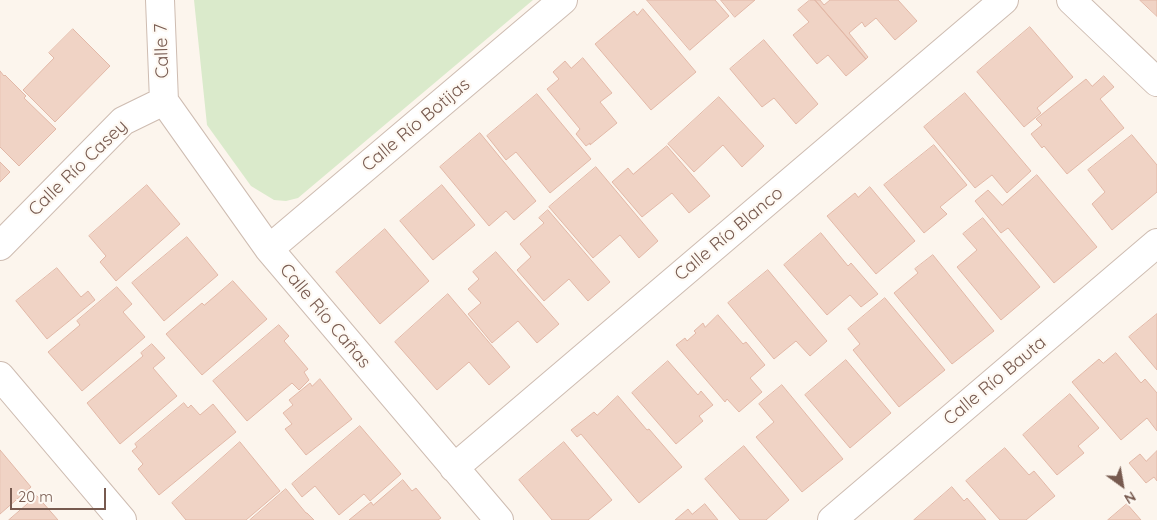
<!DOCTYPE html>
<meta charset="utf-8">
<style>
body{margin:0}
#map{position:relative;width:1157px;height:520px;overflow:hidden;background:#fcf5ed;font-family:Quicksand,sans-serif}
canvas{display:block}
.north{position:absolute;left:1097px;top:460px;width:50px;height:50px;-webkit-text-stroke:4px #fef9f3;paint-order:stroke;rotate:148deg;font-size:14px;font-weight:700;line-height:20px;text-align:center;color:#775a4f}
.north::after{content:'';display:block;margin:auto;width:18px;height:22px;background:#775a4f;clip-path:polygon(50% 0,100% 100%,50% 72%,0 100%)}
.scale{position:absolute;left:10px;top:488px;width:96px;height:22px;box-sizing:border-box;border:2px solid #775a4f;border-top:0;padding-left:6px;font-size:15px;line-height:18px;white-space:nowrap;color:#775a4f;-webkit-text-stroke:4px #fef9f3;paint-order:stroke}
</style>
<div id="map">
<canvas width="1157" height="520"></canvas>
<div class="north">N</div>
<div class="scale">20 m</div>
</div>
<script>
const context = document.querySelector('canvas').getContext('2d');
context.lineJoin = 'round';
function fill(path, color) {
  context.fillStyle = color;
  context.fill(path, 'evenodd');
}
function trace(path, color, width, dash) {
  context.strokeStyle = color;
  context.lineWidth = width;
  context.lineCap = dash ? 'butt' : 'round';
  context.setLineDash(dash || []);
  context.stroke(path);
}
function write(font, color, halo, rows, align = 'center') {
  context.font = font + ' Quicksand,sans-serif';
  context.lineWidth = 4.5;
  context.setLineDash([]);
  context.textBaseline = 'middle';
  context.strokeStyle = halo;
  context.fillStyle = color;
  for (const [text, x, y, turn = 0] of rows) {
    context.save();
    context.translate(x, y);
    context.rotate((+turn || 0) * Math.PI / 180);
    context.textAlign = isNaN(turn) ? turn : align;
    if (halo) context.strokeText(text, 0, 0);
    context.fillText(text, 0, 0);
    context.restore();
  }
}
fill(new Path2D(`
 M194,0H533L298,198L286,201L274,200L251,186L207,125Z`), '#daeacb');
const building = new Path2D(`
 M647,0H715L729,16L690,50Z
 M721,0H755L735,17Z
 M810,0H815L866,59L846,76L828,55L817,64L793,35L809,22L798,10Z
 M815,0H820L824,5L830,0H898L917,21L895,40L876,18L865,27L862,22L849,33L868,57L866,59Z
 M1140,0H1157V16Z
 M643,9L696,72L651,110L595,44L634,11L637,15Z
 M1030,27L1073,77L1037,108L1041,113L1024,127L977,72Z
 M73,29L110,66L55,122L23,90L54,58L49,53Z
 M764,40L818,104L796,124L774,98L762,107L730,69Z
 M583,58L612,93L600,102L617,123L590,145V143L586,146L576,134L580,129L547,89L559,79L553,72L565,61L571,68Z
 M0,71L4,76L5,75L26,96L24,98L56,129L19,166L0,147Z
 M1104,76L1114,87L1100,99L1124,128L1067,174L1044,146L1042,148L1031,134L1042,125L1036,119L1086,79L1092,86Z
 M965,93L1031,171L1007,193L992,175L975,188L924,127Z
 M537,94L591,159L550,193L516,152L506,160L487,136Z
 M719,97L764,146L742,167L723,145L694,172L668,144Z
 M480,133L536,201L514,220L506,211L489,226L440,167Z
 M1132,135L1157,165V192L1112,230L1092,204L1105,192L1088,170Z
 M934,145L967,185L940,207L947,214L924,233L884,185Z
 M667,146L710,196L689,213L672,193L642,217L612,182L628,168L633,174Z
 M0,162L10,172L0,182Z
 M596,167L658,241L639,258L620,235L593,258L549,207Z
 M1037,175L1097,247L1054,283L1008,228L1001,233L975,201L988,190L1002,205Z
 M147,185L180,224L116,281L100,262L106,256L89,236Z
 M442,185L475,225L433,260L400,221Z
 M870,187L915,241L876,274L827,216L855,193L858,197Z
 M548,210L610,282L588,301L569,279L544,301L517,270L531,257L520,244L544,223L539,218Z
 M983,218L1040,287L1001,320L957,267L977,250L963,234Z
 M385,229L429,281L380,324L336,272Z
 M821,233L848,266L851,263L878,294L861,307L850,295L827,315L784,265Z
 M187,237L218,275L164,321L132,283Z
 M496,252L559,324L537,343L518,321L492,343L468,314L481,303L468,289L479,279L473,272Z
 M933,255L994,331L952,364L894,293L918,273L915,269Z
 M57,268L81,297L88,291L95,300L47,339L16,301Z
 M768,270L827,341L810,356L796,341L774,359L728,303Z
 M233,281L267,319L202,375L166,334L202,303L204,305Z
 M117,287L132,304L123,312L145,337L82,391L48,352L80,325L77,321Z
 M448,294L510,367L489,385L469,362L437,390L395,342Z
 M885,298L945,370L899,407L853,350L860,344L848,329Z
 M1157,314V370L1129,337Z
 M718,315L743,344L746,342L765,365L750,378L762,392L739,412L727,399L725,402L676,345L685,338L687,341L696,333L694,331L703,323L705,327Z
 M279,325L289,336L284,341L308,369L304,372L309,380L299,390L292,383L247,421L213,381Z
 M152,344L165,358L153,368L177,396L120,444L87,403L143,356L141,353Z
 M1116,353L1141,383L1145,379L1157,393V431L1147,418L1121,440L1072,382L1099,359L1103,363Z
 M846,360L891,413L850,448L805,395Z
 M668,361L698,395L701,391L713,405L699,416L703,421L676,444L632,393Z
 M320,379L352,419L306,455L285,429L292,424L283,413L293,405L289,400L310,383L312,386Z
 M782,385L843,459L802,492L756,437L774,422L759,404Z
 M1070,394L1099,428L1078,446L1084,453L1057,475L1023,435Z
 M618,396L647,430L649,429L682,467L639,503L581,434L577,437L571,430L594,412L597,415Z
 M184,403L188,408L191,405L200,415L213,404L236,432L159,495L138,469L143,464L132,451L137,447L135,444Z
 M360,426L401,474L370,501L364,494L339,515L315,486L302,497L292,484Z
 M240,442L280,491L246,520H186L172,503Z
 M564,442L612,500L588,520H552L519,480Z
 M744,446L789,500L766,520H740L705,479Z
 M1005,448L1029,475L1034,471L1055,496L1026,520H1000L966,481Z
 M0,450L31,487L0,514Z
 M1157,451V481L1154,477L1146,483L1129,463L1140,454L1146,461Z
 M403,480L412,491L416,488L441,518L438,520H349L371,502L373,505Z
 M952,487L964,501L967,498L986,520H914Z
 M286,489L306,513H307L314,520H250Z
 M37,496L58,520H9Z
 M705,504L718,520H675L688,509L692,514Z
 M1127,504L1141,520H1108Z`);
fill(building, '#f0d3c5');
trace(building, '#e2b8a7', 1);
const street = new Path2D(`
 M160,0L164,101
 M1071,0L1157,82
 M164,101L269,249L499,520
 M0,246L123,121L164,101
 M269,249L563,0
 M0,376L122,520
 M454,468L1004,0
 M832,520L1157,243`);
trace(street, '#cebcb1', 30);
trace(street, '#fff', 28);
write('18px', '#775a4f', '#fef9f3', [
 ["Calle 7",162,51,-92],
 ["Calle Río Botijas",416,125,-40],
 ["Calle Río Casey",78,168,-44],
 ["Calle Río Blanco",729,234,-40],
 ["Calle Río Cañas",325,316,50],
 ["Calle Río Bauta",995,381,-40]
]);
</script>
